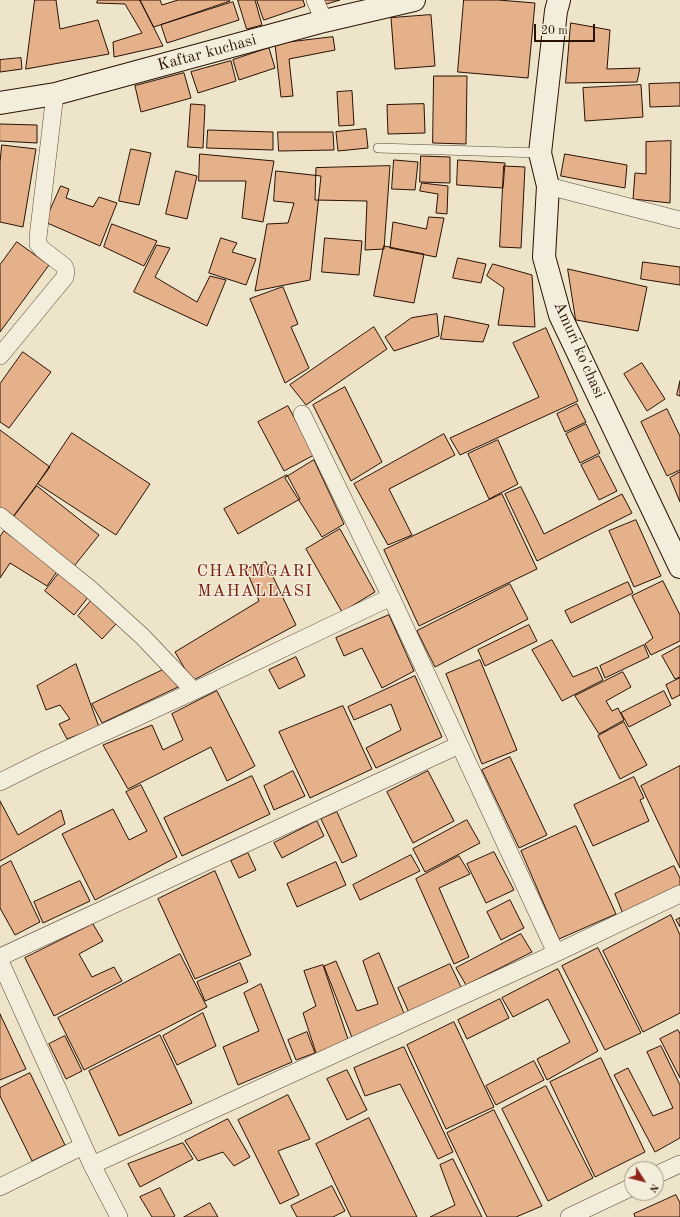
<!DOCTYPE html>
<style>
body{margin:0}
#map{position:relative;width:680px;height:1217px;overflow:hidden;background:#ede4c9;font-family:"Old Standard TT",serif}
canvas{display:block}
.north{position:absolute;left:624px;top:1161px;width:40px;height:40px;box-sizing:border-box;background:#f3eddc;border:1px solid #a39585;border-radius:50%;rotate:126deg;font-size:11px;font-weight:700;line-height:16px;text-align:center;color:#2a1102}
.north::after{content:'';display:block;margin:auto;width:14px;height:18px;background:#8f2418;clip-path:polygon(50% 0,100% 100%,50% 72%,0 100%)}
.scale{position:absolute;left:534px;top:24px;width:61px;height:18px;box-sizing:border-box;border:2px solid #2a1102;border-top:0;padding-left:5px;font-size:12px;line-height:14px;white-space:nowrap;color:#2a1102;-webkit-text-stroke:3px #f3eddc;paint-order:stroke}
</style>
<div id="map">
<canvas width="680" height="1217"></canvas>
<div class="north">N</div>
<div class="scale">20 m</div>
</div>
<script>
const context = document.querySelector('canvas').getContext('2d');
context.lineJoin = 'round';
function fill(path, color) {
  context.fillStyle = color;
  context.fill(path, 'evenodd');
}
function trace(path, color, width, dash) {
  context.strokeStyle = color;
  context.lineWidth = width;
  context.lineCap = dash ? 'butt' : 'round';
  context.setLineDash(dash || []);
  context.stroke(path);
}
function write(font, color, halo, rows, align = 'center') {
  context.font = font + ' "Old Standard TT",serif';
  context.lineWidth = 3;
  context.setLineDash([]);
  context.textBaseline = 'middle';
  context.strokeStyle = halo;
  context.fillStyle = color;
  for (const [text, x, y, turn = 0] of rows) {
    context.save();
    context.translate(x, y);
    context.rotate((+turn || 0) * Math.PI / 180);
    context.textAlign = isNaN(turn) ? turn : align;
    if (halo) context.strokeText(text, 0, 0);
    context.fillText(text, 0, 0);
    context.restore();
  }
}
const building = new Path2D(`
 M35,0H56L60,29L98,20L109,54L26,69Z
 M98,0H140L163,46L114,57L113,42L142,33L125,4L97,3Z
 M140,0H160L162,5L178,0H229L230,1L154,27Z
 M238,0H255L262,25L247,29Z
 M257,0H303L305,6L264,20Z
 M321,0H340L323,5Z
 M464,0H498L535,3L528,78L458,72Z
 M233,2L239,20L167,43L161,25Z
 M431,15L435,66L395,69L391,18Z
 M571,23L610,30L607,69L640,68L637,82L566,83Z
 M333,37L335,50L289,59L293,96L281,97L275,44Z
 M269,48L275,68L239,80L233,60Z
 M21,58L22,69L0,72V60Z
 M231,61L236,81L198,93L191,72Z
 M184,73L191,98L141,112L135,86Z
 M434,76H467L466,144L433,143Z
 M680,83V106L650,107L649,84Z
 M641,85L643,117L585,121L583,88Z
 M352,91L354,125L339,126L337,92Z
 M191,104L205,105L203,148L188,147Z
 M424,104L425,133L388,134L387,105Z
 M0,124L37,125V143L0,141Z
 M366,129L368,148L338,151L336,132Z
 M208,130L273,132V150L207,148Z
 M278,132H333L334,150L279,151Z
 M671,141L670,203L633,199L635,173L646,174V142Z
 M2,145L36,149L23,227L0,222V163Z
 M131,149L151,153L139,205L119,201Z
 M200,154L274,161L263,222L242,218L246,181H199Z
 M565,154L627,165L625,188L561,176Z
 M421,156L450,157V183L420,182Z
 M394,160L418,162L415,190L392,189Z
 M458,160L505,163L503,188L457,185Z
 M390,166L384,249L365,250L367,201L315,200L316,168Z
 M504,166L525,167L521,248L500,247Z
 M176,171L197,176L187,219L166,214Z
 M276,171L321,176L310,280L255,291L267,224L288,223L294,203L274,201Z
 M422,183L448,186L447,214L436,213L438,194L420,191Z
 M61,186L69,189L66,198L93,207L99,197L117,203L100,246L45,222Z
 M429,217L444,218L436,257L390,248L393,222L426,229Z
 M112,224L157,241L144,266L104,247Z
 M221,238L237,243L232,252L256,259L246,285L209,273Z
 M325,238L362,241L359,275L322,272Z
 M17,242L49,265L0,332V265Z
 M157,245L170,248L155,277L197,302L210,276L226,280L207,326L134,292Z
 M384,246L424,254L414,303L374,296Z
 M458,258L486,264L481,283L453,278Z
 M643,262L680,267V285L641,279Z
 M493,264L532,275L535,327L498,325L504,288L487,276Z
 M568,269L647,287L638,331L576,320Z
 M283,287L298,324L291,327L309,368L285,383L250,299Z
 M437,314L439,336L394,351L385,337L411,318Z
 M445,316L489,325L483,342L441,339Z
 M374,327L387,349L306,405L290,385Z
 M546,328L578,401L460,455L450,438L539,397L513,343Z
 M23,352L51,372L9,428L0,422V384Z
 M642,363L665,399L647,411L624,374Z
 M680,381V396L677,395Z
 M345,387L382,462L351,481L313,405Z
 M577,404L586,422L565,432L557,414Z
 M288,406L314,455L284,471L258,422Z
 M667,409L680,436V470L667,476L641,422Z
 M586,424L600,453L580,463L566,434Z
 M0,430L50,467L12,518L0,509Z
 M72,433L150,484L116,535L38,484Z
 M444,434L455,455L389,489L412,535L388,545L354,484Z
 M498,440L518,484L489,499L468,454Z
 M599,456L617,491L599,500L581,465Z
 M314,460L344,524L322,537L285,478Z
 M680,472V502L670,478Z
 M287,475L300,499L238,534L224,509Z
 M37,486L99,535L71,570L10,522Z
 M521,487L544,534L622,494L632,513L537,561L505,494Z
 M502,494L537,569L419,626L384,550Z
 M636,520L661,576L634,587L609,531Z
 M340,529L375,592L342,612L306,549Z
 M4,531L58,570L47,586L10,563L0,578V537Z
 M266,562L296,625L192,681L175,652L259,601L246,569Z
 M60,572L89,596L74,615L45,591Z
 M663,581L680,615V641L651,655L645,644L653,638L632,596Z
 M628,582L633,593L571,623L565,611Z
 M510,584L528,619L435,667L417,631Z
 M91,601L116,624L102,639L78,616Z
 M389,615L414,671L382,688L362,648L344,656L336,638Z
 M529,625L537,641L485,666L478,650Z
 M552,640L573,677L597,667L603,680L562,701L532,650Z
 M644,645L649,657L605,678L600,666Z
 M680,646V677L675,679L662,656Z
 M296,657L305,676L279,689L269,670Z
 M480,660L517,750L482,764L446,674Z
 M76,664L99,727L67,739L59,724L70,719L60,705L46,710L37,686Z
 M169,667L178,687L102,723L92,704Z
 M623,672L631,687L606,701L612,711L618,708L624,720L599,734L575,696Z
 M415,676L442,737L376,768L366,748L401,730L391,704L354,720L348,707Z
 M680,678V695L672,699L666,685Z
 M217,691L255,766L227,781L211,747L128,789L103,745L152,725L163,750L183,740L172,714Z
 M664,691L671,705L629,727L621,713Z
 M343,706L372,769L310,798L279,732Z
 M624,722L647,765L620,779L598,736Z
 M510,757L547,835L519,848L482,770Z
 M680,766V868L641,786Z
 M293,771L305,796L274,810L264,786Z
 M428,771L454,821L413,843L387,792Z
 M252,776L270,814L182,856L164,818Z
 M634,777L644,798L640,800L649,821L593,846L574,805Z
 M141,785L177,857L95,900L62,834L113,809L129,840L147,831L126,792Z
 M0,801L18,835L61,810L65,824L0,861Z
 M337,812L357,856L342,863L321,819Z
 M467,820L480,843L425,872L413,849Z
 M317,821L324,836L282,858L274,843Z
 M576,826L616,914L559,939L521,851Z
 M494,852L514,890L486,903L467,864Z
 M248,853L256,870L239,878L231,861Z
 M411,855L420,871L360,900L353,885Z
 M459,856L470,874L439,888L469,957L454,964L416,879Z
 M11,861L40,922L15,935L0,908V867Z
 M336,862L346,885L297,907L287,884Z
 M674,866L680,878V887L623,914L615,894Z
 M215,871L251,955L195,979L158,899Z
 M80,881L90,901L43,923L34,902Z
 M510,900L524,928L501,940L487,912Z
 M671,915L680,935V1013L643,1032L603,951Z
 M680,918V927L676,920Z
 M93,924L103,941L79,954L92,977L114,967L122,981L54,1016L25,958Z
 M521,934L532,952L466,985L456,968Z
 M598,948L641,1033L605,1050L562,966Z
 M379,953L406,1018L353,1040L324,966L336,961L357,1011L378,1004L363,961Z
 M180,954L207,1007L84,1070L58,1018Z
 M240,963L248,982L205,1001L197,982Z
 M450,964L463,991L410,1015L398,988Z
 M323,965L349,1042L317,1056L303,1013L316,1006L304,971Z
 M558,969L598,1051L547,1080L537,1059L570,1042L548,999L513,1017L502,998Z
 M261,984L292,1062L238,1085L223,1047L259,1031L244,993Z
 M500,999L509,1018L467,1039L458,1020Z
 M203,1013L216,1046L177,1065L163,1036Z
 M0,1014L26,1069L0,1080Z
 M454,1022L494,1107L446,1129L407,1045Z
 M678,1030L680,1034V1078L660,1039Z
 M307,1032L315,1053L296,1060L288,1040Z
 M160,1035L192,1103L119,1136L89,1071Z
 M65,1036L82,1071L66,1079L49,1044Z
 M661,1046L680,1085V1138L655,1152L614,1075L628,1068L653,1116L673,1108L647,1052Z
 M404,1047L453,1152L438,1159L400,1084L365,1096L354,1068Z
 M601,1058L645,1152L595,1177L550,1082Z
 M534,1061L544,1080L496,1105L486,1086Z
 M347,1070L367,1110L347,1120L327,1079Z
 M30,1073L65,1145L32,1161L0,1096V1088Z
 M546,1086L593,1178L548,1201L502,1109Z
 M288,1095L310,1139L278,1151L299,1195L280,1204L238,1120Z
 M494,1110L542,1206L516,1217H487L447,1133Z
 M369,1118L417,1217H351L316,1144Z
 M228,1119L250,1157L234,1166L223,1152L198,1161L185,1141Z
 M183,1143L193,1159L140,1187L128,1164Z
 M453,1159L482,1217H430L455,1205L440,1165Z
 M332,1186L345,1211L333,1217H297L291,1206Z
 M160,1188L175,1216L173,1217H152L140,1197Z
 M676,1195L680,1203V1217H635L634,1214Z
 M210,1203L218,1217H184Z`);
fill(building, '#e4b18b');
trace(building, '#2a1102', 1);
const lane = new Path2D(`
 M378,148L540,153`);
const street = new Path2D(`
 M315,0L324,21
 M548,186L680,220
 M0,356L65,277L66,271L64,266L42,249L38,244V237L55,94
 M302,414L391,597L556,953
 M0,516L89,588L143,637L194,691
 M0,782L42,761L194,691L391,597
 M0,957L459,745
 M0,961L92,1165L119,1217
 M92,1165L556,953L680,894
 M656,1175L680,1164
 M0,1187L83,1146
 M569,1217L632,1187`);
const secondary = new Path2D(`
 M559,0L556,11L540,153L548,186L544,257L560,315L680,567
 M0,103L55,94L324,21L414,0`);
trace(lane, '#5b4634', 10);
trace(street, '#5b4634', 18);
trace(secondary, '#2a1102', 24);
trace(lane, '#f3eddc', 9);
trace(street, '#f3eddc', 17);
trace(secondary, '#f3eddc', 22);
write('16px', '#2a1102', '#f3eddc', [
 ["Kaftar kuchasi",207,53,-15],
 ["Amuri ko'chasi",579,350,66]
]);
context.letterSpacing = '1px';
write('17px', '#7a1f14', '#f3eddc', [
 ["CHARMGARI",255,572],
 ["MAHALLASI",255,592]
]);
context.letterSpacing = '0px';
</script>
